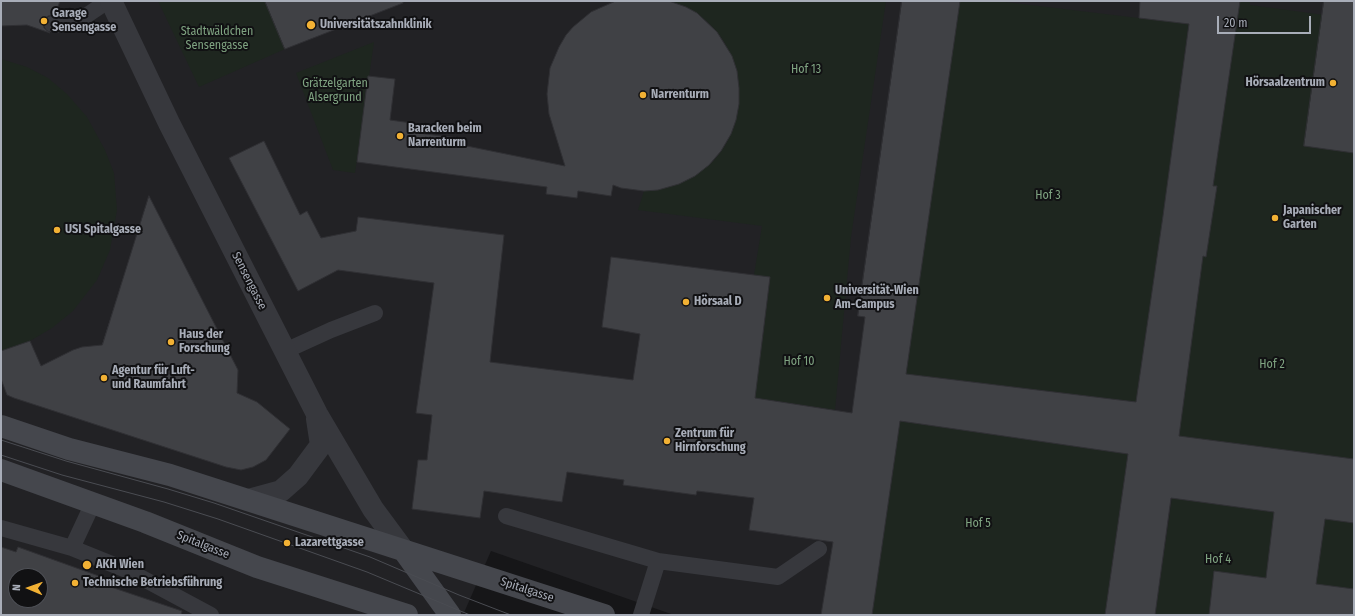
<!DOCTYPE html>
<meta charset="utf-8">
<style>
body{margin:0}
#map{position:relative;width:1355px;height:616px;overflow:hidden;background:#161618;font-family:"Fira Sans Condensed",sans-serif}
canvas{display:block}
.frame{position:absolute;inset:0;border:2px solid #a8adb8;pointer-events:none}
.north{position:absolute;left:8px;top:568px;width:40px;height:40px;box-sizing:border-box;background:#111113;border:1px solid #4d4f55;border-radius:50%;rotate:272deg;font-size:11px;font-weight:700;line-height:16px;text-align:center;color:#a8adb8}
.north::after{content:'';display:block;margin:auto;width:14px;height:18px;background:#f2b134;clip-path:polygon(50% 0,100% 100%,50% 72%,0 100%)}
.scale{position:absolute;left:1217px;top:16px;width:94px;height:18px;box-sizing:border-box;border:2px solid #a8adb8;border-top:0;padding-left:5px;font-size:12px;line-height:14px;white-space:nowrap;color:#a8adb8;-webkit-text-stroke:3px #111113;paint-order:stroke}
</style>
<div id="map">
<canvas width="1355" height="616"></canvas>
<div class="frame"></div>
<div class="north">N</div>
<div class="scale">20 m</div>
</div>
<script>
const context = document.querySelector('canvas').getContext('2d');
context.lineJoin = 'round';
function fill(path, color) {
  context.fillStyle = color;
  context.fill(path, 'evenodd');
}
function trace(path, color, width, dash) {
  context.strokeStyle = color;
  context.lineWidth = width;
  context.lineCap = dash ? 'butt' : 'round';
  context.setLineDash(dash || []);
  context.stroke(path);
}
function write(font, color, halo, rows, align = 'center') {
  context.font = font + ' "Fira Sans Condensed",sans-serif';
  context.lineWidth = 4;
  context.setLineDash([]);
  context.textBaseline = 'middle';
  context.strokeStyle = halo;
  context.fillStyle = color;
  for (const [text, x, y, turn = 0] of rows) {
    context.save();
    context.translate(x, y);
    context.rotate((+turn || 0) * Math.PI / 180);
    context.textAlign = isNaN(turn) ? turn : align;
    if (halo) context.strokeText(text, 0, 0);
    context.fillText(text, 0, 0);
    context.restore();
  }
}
fill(new Path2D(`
 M1,1H1354V615H674L491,551L463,615H1ZM16,576H40V600H16Z`), '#222225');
fill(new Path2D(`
 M158,1H265L285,49L199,87Z
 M669,1H886L851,237L835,410L716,392L761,352L770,278L754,275L762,226L638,210L644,191C660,184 676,178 692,172C697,169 705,168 709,165C720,156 729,140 734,127C751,74 724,16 669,1Z
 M960,1H997L1155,20L1189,22L1163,216L1136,402L906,374L933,181Z
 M1240,1H1250V5L1354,19V459L1176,452L1203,256H1206L1216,186H1213Z
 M374,42L355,173L333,170L296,73Z
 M1,59L27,67L48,78L67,94L87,117L105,150L114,173L117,210L110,250L97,280L73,311L52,328L30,341L1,364Z
 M900,421L1128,454L1105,615H872Z
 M1172,498L1354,523V615H1155Z`), '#1e261f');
const building = new Path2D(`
 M1,1H60L55,15L48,16L44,19L43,23L44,28L50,33L27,25L1,26Z
 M265,1H403V3L285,49Z
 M616,1H669L686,7L697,13L717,32L732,56L737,71L739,88V104L736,120L731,134L721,151L709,165L695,176L679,184L658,190L644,191L621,188L613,185L611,196L578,191L577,198L546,194L547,187L357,162L368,76L395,79L390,120L419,124L417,133L458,138L457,144L565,166L549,114L547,94L550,68L559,47L566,35L573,27L591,12Z
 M902,1H960L906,374L1136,402L1163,216L1189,24L1139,18L1140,1H1240L1213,186H1217L1206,257L1203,256L1179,436L1354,459V523L1325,519L1316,584L1354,589V615H1209L1214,571L1266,578L1274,512L1171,498L1155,615H1105L1128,454L900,421L872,615H821L833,542L749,530L754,498L697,491L696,495L623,485L624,480L567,472L562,502L484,491L480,518L412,509L418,460H427L432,415L416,413L434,283L338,270L298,291L229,158L264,141L300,215L307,211L321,238L356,231L358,217L504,235L490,362L633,380L640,334L602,327L611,257L770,277L755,398L852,413L865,317L858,316Z
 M1324,1H1354V153L1304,146Z
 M149,196L238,370L237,393L257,402L290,429L266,460L253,467L241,470L226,467L14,398L7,395L1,379V351L30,341L41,366L73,350L82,347L102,345Z
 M1,547L16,552L18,547L110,580L108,586L182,611L181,615H1ZM16,576H40V600H16Z`);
fill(building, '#404145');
trace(building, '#303034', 1);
trace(new Path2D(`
 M52,24L65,25L77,22L108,1
 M285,351L331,330L375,313
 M506,516L658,561L778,577L819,549
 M1,528L72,548L93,503
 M72,548L129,571L211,615
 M641,615L658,561`), '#37383d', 16);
trace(new Path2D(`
 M111,1L169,123L317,414L373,509L404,551
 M248,500L281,491L298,476L321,445L317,419`), '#37383d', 22);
trace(new Path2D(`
 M1,426L69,449L170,475L604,615
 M1,470L145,522L257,567L407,615
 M404,551L450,615`), '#45474d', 22);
trace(new Path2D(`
 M1,440L66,461L168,489L214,503L370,557L459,595L511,615
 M1,455L62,475L164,502L218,519L367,572L470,615`), '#4a4c52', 1);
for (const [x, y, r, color] of [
 [44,21,4,"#f2b134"],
 [311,25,5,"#f2b134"],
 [1333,83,4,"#f2b134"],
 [643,95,4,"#f2b134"],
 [400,136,4,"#f2b134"],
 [1275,218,4,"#f2b134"],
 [57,230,4,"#f2b134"],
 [827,298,4,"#f2b134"],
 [686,302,4,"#f2b134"],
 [171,342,4,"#f2b134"],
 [104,378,4,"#f2b134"],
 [667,441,4,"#f2b134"],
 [287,543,4,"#f2b134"],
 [87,565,5,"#f2b134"],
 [75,583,4,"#f2b134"]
]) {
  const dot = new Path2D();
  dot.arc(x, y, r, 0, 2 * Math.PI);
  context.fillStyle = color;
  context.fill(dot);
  trace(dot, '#111113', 1.5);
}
write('bold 12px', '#a8adb8', '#111113', [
 ["Garage",52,14],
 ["Sensengasse",52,28],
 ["Universitätszahnklinik",320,25],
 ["Hörsaalzentrum",1325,83,"right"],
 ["Narrenturm",651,95],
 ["Baracken beim",408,129],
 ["Narrenturm",408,143],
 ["Japanischer",1283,211],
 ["Garten",1283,225],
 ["USI Spitalgasse",65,230],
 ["Universität-Wien",835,291],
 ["Am-Campus",835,305],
 ["Hörsaal D",694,302],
 ["Haus der",179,335],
 ["Forschung",179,349],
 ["Agentur für Luft-",112,371],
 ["und Raumfahrt",112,385],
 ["Zentrum für",675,434],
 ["Hirnforschung",675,448],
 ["Lazarettgasse",295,543],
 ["AKH Wien",96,565],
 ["Technische Betriebsführung",83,583]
], 'left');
write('12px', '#7fa381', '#111113', [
 ["Stadtwäldchen",217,32],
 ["Sensengasse",217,46],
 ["Hof 13",806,70],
 ["Grätzelgarten",335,84],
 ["Alsergrund",335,98],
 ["Hof 3",1048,196],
 ["Hof 10",799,362],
 ["Hof 2",1272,365],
 ["Hof 5",978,524],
 ["Hof 4",1218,560]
]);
write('12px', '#a8adb8', '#111113', [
 ["Sensengasse",249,281,63],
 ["Spitalgasse",203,545,22],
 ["Spitalgasse",527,590,18]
]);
</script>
